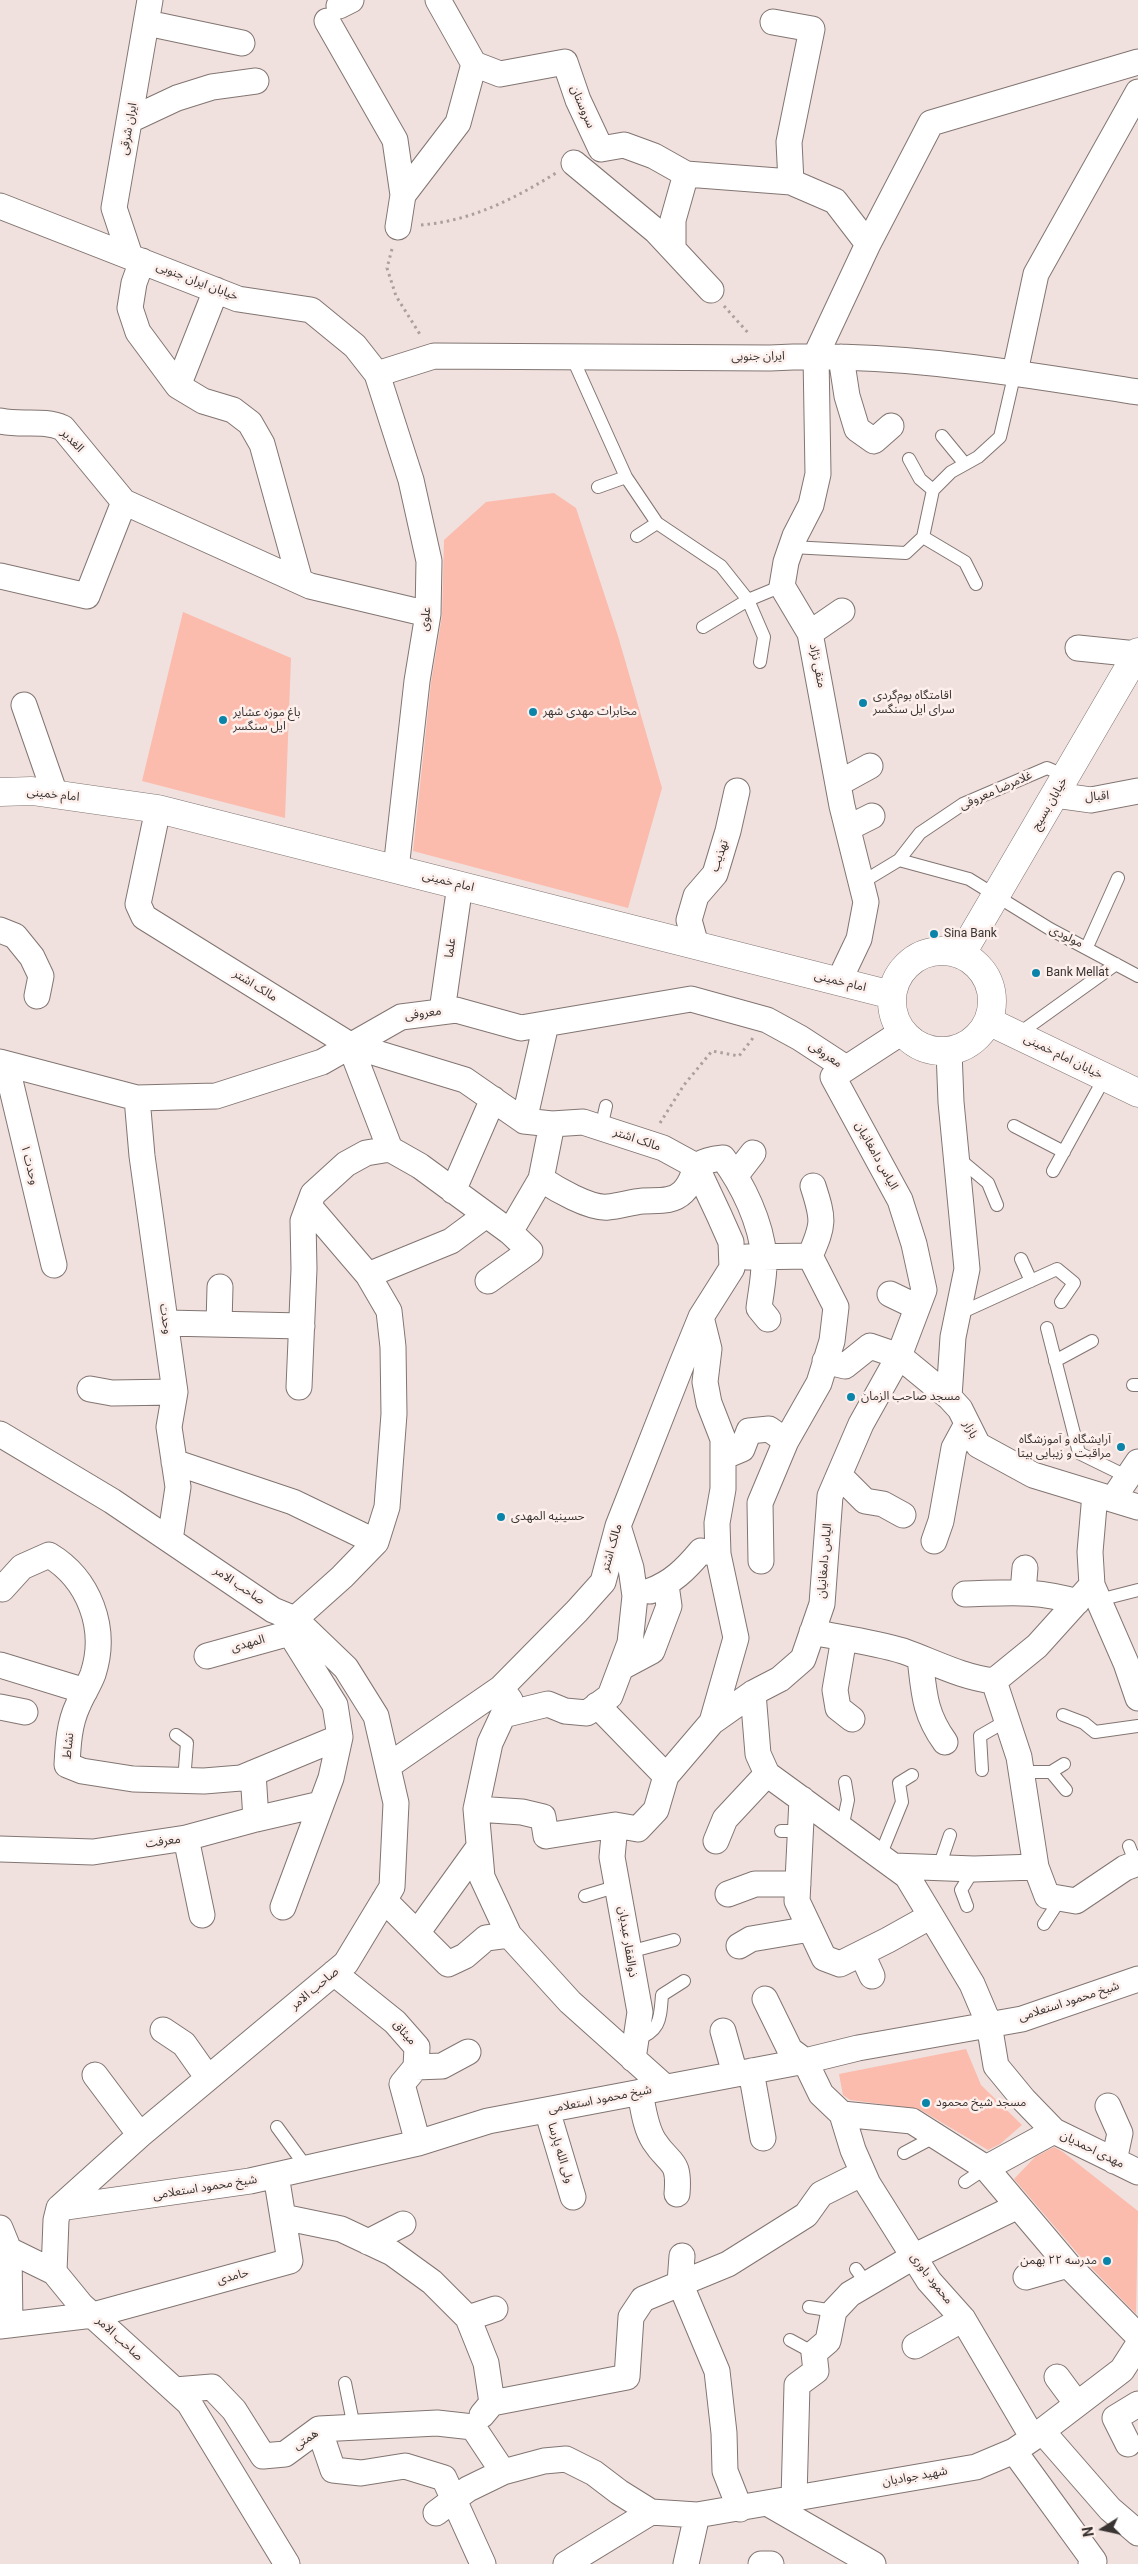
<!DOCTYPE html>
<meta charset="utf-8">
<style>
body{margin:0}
#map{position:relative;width:1138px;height:2564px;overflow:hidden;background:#f0e1de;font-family:Roboto,sans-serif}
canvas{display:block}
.north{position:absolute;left:1078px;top:2504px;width:50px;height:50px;-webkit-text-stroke:4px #fdefeb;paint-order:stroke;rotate:260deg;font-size:14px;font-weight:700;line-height:20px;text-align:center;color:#393432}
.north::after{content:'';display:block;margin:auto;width:18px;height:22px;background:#393432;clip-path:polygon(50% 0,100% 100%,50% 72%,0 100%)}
</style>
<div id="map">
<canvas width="1138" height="2564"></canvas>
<div class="north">N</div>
</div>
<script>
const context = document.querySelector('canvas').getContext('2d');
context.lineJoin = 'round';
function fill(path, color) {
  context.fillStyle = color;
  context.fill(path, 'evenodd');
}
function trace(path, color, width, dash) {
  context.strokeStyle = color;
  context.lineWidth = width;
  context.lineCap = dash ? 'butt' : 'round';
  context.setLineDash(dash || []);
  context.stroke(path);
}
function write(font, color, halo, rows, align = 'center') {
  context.font = font + ' Roboto,"Noto Sans Arabic",sans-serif';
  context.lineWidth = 5;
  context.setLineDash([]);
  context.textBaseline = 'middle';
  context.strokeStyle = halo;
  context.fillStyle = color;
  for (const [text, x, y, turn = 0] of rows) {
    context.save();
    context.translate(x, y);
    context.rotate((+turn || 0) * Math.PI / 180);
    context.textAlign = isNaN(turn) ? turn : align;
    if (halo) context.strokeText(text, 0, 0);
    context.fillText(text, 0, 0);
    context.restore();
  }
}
fill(new Path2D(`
 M554,493L576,508L618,636L662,788L628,908L413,851L431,683L442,616L444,540L486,502Z
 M183,612L291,658L285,818L142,781Z
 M966,2049L981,2085L1022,2125L1000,2144L988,2150L919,2109L850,2100L843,2095L839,2074Z
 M1054,2147L1063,2152L1138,2211L1136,2314L1079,2255L1014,2179L1035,2157Z`), '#fbbbad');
const service = new Path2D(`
 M572,357L626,477L657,523L721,566L748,600L764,637L760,662
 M942,436L965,464
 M909,459L920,479L933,490
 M598,487L626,477
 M637,536L657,523
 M923,537L965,562L976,584
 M791,547L906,553L923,537L933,490L951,472L978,457L1000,437L1015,372
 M703,627L748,600L782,586
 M899,860L969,879L1050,929L1138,976
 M861,883L899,860L920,833L963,804L1047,768L1066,776
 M1087,947L1118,878
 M1017,1035L1116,964
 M1014,1126L1064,1152
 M601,1128L606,1106
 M957,1157L988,1183L997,1205
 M1053,1171L1105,1077
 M1021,1259L1031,1281
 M958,1314L1057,1269L1074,1283L1061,1302
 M1047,1328L1079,1453L1128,1477
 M1055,1361L1092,1341
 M1133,1385H1138
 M1099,1600L1138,1590
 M1063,1715L1084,1723L1095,1732L1138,1726
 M176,1735L187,1743L184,1781
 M982,1770L980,1736L1006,1721
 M1021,1772H1051L1066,1790
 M1051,1772L1064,1764
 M842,1828L848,1800L845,1782
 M781,1831H801
 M1129,1846L1136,1864
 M880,1856L902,1802L899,1783L912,1775
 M939,1867L950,1835
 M585,1896L618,1886
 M967,1906L961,1890L974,1869
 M1044,1924L1061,1898
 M629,1952L674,1940
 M635,2040C661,2031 660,2019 662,1995L684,1981
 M277,2127L307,2168
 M904,2153L936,2136
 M965,2182L986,2168
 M856,2269L867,2284
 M809,2307L834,2311
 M790,2340L814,2353
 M345,2383L354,2427`);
const minor = new Path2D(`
 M438,0L474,64L500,74L565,62L578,100L601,149L624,145L654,156L686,174L673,220V249
 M339,6L351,0
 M327,21L395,140L403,195
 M147,23L242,43
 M130,120L177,98L212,87L256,81
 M574,163L656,231L711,290
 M686,174L791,182L789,142L812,29L773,22
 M791,182L835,201L868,244L816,355L818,474L811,505L795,536L786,562L782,586L810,633L842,806L866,902L859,939L839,981
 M0,206L238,299L311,310L355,346L377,374L411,480L429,561L428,614L417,681L396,869
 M398,227L403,195L458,123L474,64
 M868,244L931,123L1138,62
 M130,256L114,208L150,0
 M142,261L134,283L130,308L138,332L178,386L203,401L233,410L250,423L262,444L300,581
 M841,357L847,396L857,429L874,441L891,426
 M1015,372L1036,274L1138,92
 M377,374L434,356L770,358C893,351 1016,373 1138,392
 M178,386L216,290
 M0,421C21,426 43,419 63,428L124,502L310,586L428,614
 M0,576L87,596L124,502
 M810,633L842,611
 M1078,648L1137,654
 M24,705L55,794
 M839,783L870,766
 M1055,795L1091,800L1138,791
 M158,809L138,904L144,917L350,1045L465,1080L524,1121L552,1124L583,1122L663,1148L696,1166L719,1215L731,1242L732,1268L701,1317L681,1366L618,1526L603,1582L577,1611L501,1688
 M848,828L872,816
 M0,930L15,936L32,957L41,976L37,996
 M696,945L689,920L696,896L715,874L728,831L737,791
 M442,1011L460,885
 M350,1045L390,1149
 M949,1051L951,1102L967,1269L953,1337L949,1397L960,1409L978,1445L1033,1475L1138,1507
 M0,1062L137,1098L216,1096L322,1062L401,1017L456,1010L521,1028L691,999L767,1020L800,1038L846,1068
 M6,1064L54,1265
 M137,1098L142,1156L175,1392L169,1427L178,1487L170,1540
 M524,1121L546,1024
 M736,1175L753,1153
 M541,1179C556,1189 590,1209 608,1207C620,1206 631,1202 643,1201C656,1200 672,1203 683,1192C701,1174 684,1162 723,1158C743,1185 761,1222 764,1257C765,1274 761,1291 759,1308L768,1319
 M453,1191L493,1099
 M510,1232L541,1179L552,1124
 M747,1257L810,1256
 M368,1275L451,1241L486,1215
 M890,1294L917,1307
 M701,1317L709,1349L705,1382L709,1403L723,1439V1489L717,1523L718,1554L736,1638L712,1722
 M166,1323L302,1326
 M219,1324L220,1287
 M825,1361L845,1366L870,1346L899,1356L949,1397
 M299,1387L304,1269L303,1221L313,1194L346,1164L366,1153L390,1149L420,1166L510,1232L530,1251L488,1281
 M90,1389L112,1393L175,1392
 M0,1434L112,1501L273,1610L295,1619L346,1668L376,1716L396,1803L392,1887L346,1963L140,2135L59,2208L56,2220L54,2272L81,2305L189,2403L287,2564
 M723,1457L742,1449L749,1431L769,1429L786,1441
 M174,1462L293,1502L376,1542
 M839,1475L865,1501L883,1504L903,1515
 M1095,1494L1090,1552L1092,1585L1126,1663L1138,1698
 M1113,1499L1138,1462
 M934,1541L941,1521L954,1448L967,1424
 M761,1561L760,1503L786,1441L819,1383L832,1341L836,1307L810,1256C824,1224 824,1220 813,1186
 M2,1589L22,1567L49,1555C89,1579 108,1628 93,1674C89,1685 82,1695 78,1705C69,1724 68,1745 67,1765L82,1771L133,1779L204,1781L241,1778L340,1737
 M650,1591C672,1583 686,1569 701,1551L718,1554
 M1023,1592L1025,1568
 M965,1594C1007,1593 1035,1589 1077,1602
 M812,1632C842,1638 873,1642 903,1651C934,1662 961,1677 994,1681L1037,1646L1092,1585
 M844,1638L835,1690L838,1708L852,1719
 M207,1656L290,1633
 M920,1658C924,1692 924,1713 945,1742
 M0,1665L85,1691
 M622,1667L652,1651L669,1606L666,1585
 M994,1681L1019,1757L1036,1867L1047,1896L1076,1901L1125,1868L1138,1863
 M753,1693L758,1754L767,1774L907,1876L972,1984L989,2024L996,2066L1024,2100L1054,2131L1138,2172
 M597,1705L666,1776
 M0,1707L25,1712
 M503,1715L548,1704L565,1711L587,1713L610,1696L630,1643L635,1596L631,1568L618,1526
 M388,1766L501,1688L510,1700L490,1743L476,1809L482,1877L509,1935L570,2002L665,2087
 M253,1773L256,1819
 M802,1799L797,1901L824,1958L840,1964L888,1940L931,1916
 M476,1809L522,1812L543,1817L546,1836L615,1825L638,1829L656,1810L666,1776L712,1722L753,1693L780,1679L803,1659L822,1604L830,1496L861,1424L899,1356L924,1290L914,1244L900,1200L833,1077L902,1032
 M615,1825L612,1857L640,2012L633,2059
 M186,1838L202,1915
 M716,1841L725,1819L767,1774
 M0,1849L93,1852L186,1838L256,1819L321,1804
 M894,1866L974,1869L1036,1867
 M728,1894L755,1884H798
 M384,1900L448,1964L465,1956L486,1938L509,1935
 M283,1907L331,1778L340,1737L335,1705L290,1633L295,1619L342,1577L376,1542L387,1507L394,1414L393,1347L389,1311L368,1275L309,1206
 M417,1933L479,1847
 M739,1946L751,1939L810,1929
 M862,1954L872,1976
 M334,1973L395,2022L417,2047L416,2067L402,2084L418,2143
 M765,1999L790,2050L805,2061L821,2094L842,2114L912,2121L986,2168
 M163,2030L184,2044L208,2078
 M723,2031L735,2074
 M416,2067L442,2066L468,2052
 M751,2071L763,2138
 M95,2075L140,2135
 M640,2092C643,2107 645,2127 654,2141C670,2166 680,2158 677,2194
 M1108,2106L1120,2133L1114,2161
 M547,2110L573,2197
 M842,2114L853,2150L868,2184L929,2281L963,2319L1033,2438
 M1054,2131L986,2168L1068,2265L1138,2336
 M59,2208L250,2181L418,2143L488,2121L805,2061L858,2048L1022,2019L1138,1979
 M283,2217L341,2229L392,2253L432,2282L468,2318L486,2363L492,2403L482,2415
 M0,2228L9,2250L54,2272
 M368,2242L403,2224
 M9,2250L10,2325
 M682,2256L680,2283L717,2371L724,2433L725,2471L740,2509
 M1026,2277L1068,2265
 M468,2318L495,2309
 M0,2326L93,2315L290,2261L276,2175
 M915,2346L963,2319
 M1057,2377L1077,2404
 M175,2390L212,2387L234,2410L263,2456L285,2454L319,2429L437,2423L473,2427
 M492,2403L627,2377L631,2317L643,2299L728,2264L806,2215L821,2194L863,2173
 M473,2427L503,2472
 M319,2429L333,2470L361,2473L405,2466L444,2478L483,2564
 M1042,2431L1110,2509L1138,2533
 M1128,2444L1115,2418L1138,2404
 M1014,2451L1094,2561L1091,2564
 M794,2499L797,2385L816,2371L814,2353L828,2341L834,2311L850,2294L913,2257L1018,2206
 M767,2503L873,2564
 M436,2513L468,2489L503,2472L544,2461L566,2459L594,2473L619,2492L651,2512L697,2515L976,2467L1014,2451L1033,2438L1122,2370L1138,2345
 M566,2564L651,2512
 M686,2564L697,2515
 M761,2564H771`);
const tertiary = new Path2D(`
 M0,792L32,791L158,809L892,995
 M892 1001a50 50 0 1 1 100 0a50 50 0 1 1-100 0Z
 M961,955L1138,652
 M988,1021L1138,1093`);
trace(service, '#827572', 14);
trace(minor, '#827572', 27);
trace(tertiary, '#827572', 29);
trace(new Path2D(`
 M421,225C471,221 514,199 556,173
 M392,249L387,268L396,296L421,336
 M724,306L750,335
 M660,1123L684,1085L712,1051L739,1056L753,1038`), '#aca09e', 3, [2.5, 4]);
trace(service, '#fff', 12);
trace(minor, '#fff', 25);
trace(tertiary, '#fff', 28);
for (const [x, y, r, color] of [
 [863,703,5,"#0b84a9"],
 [533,712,5,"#0b84a9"],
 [223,720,5,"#0b84a9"],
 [934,934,5,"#0b84a9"],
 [1036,973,5,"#0b84a9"],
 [851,1397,5,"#0b84a9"],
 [1121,1447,5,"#0b84a9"],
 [501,1517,5,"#0b84a9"],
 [926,2103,5,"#0b84a9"],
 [1107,2261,5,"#0b84a9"]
]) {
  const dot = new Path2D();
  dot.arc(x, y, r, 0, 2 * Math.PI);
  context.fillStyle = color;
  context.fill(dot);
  trace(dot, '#fdefeb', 2);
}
write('12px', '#393432', '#fdefeb', [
 ["سروستان",582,107,67],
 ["ایران شرقی",129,129,-80],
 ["خیابان ایران جنوبی",197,282,21],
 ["ایران جنوبی",758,357,-1],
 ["الغدیر",72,441,47],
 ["علوی",426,619,-84],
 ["متقی نژاد",817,666,79],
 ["غلامرضا معروفی",996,791,-24],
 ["امام خمینی",53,795,6],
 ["اقبال",1097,797,-4],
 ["خیابان بسیج",1050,804,-60],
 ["تهذیب",720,856,-71],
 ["امام خمینی",448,882,14],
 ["مولودی",1066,937,26],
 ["علما",451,948,-82],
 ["امام خمینی",840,982,14],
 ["مالک اشتر",255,986,32],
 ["معروفی",423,1014,-8],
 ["معروفی",825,1055,34],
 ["خیابان امام خمینی",1063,1057,26],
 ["مالک اشتر",637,1140,19],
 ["الیاس دامغانیان",876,1156,61],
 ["وحدت ۱",29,1165,76],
 ["وحدت",165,1319,82],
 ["بازار",970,1430,62],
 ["مالک اشتر",612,1548,-74],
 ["الیاس دامغانیان",825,1561,-85],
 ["صاحب الامر",239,1586,34],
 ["المهدی",248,1644,-16],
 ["نشاط",69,1746,-84],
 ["معرفت",163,1842,-8],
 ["ذوالفقار عبدیان",627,1942,81],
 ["صاحب الامر",315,1989,-40],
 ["شیخ محمود استعلامی",1069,2002,-18],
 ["میثاق",404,2033,48],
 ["شیخ محمود استعلامی",600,2100,-11],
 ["مهدی احمدیان",1092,2150,26],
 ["ولی الله پارسا",560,2153,73],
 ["شیخ محمود استعلامی",205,2188,-9],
 ["حامدی",233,2277,-15],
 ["محمود باوری",931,2279,52],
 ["صاحب الامر",119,2339,43],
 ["همتی",306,2440,-34],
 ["شهید جوادیان",915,2477,-10]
]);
write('12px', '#393432', '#fdefeb', [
 ["اقامتگاه بوم‌گردی",873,696],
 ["سرای ایل سنگسر",873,710],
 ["مخابرات مهدی شهر",543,712],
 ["باغ موزه عشایر",233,713],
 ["ایل سنگسر",233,727],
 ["Sina Bank",944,934],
 ["Bank Mellat",1046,973],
 ["مسجد صاحب الزمان",861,1397],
 ["آرایشگاه و آموزشگاه",1111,1440,"right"],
 ["مراقبت و زیبایی بیتا",1111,1454,"right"],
 ["حسینیه المهدی",511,1517],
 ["مسجد شیخ محمود",936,2103],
 ["مدرسه ۲۲ بهمن",1097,2261,"right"]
], 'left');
</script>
